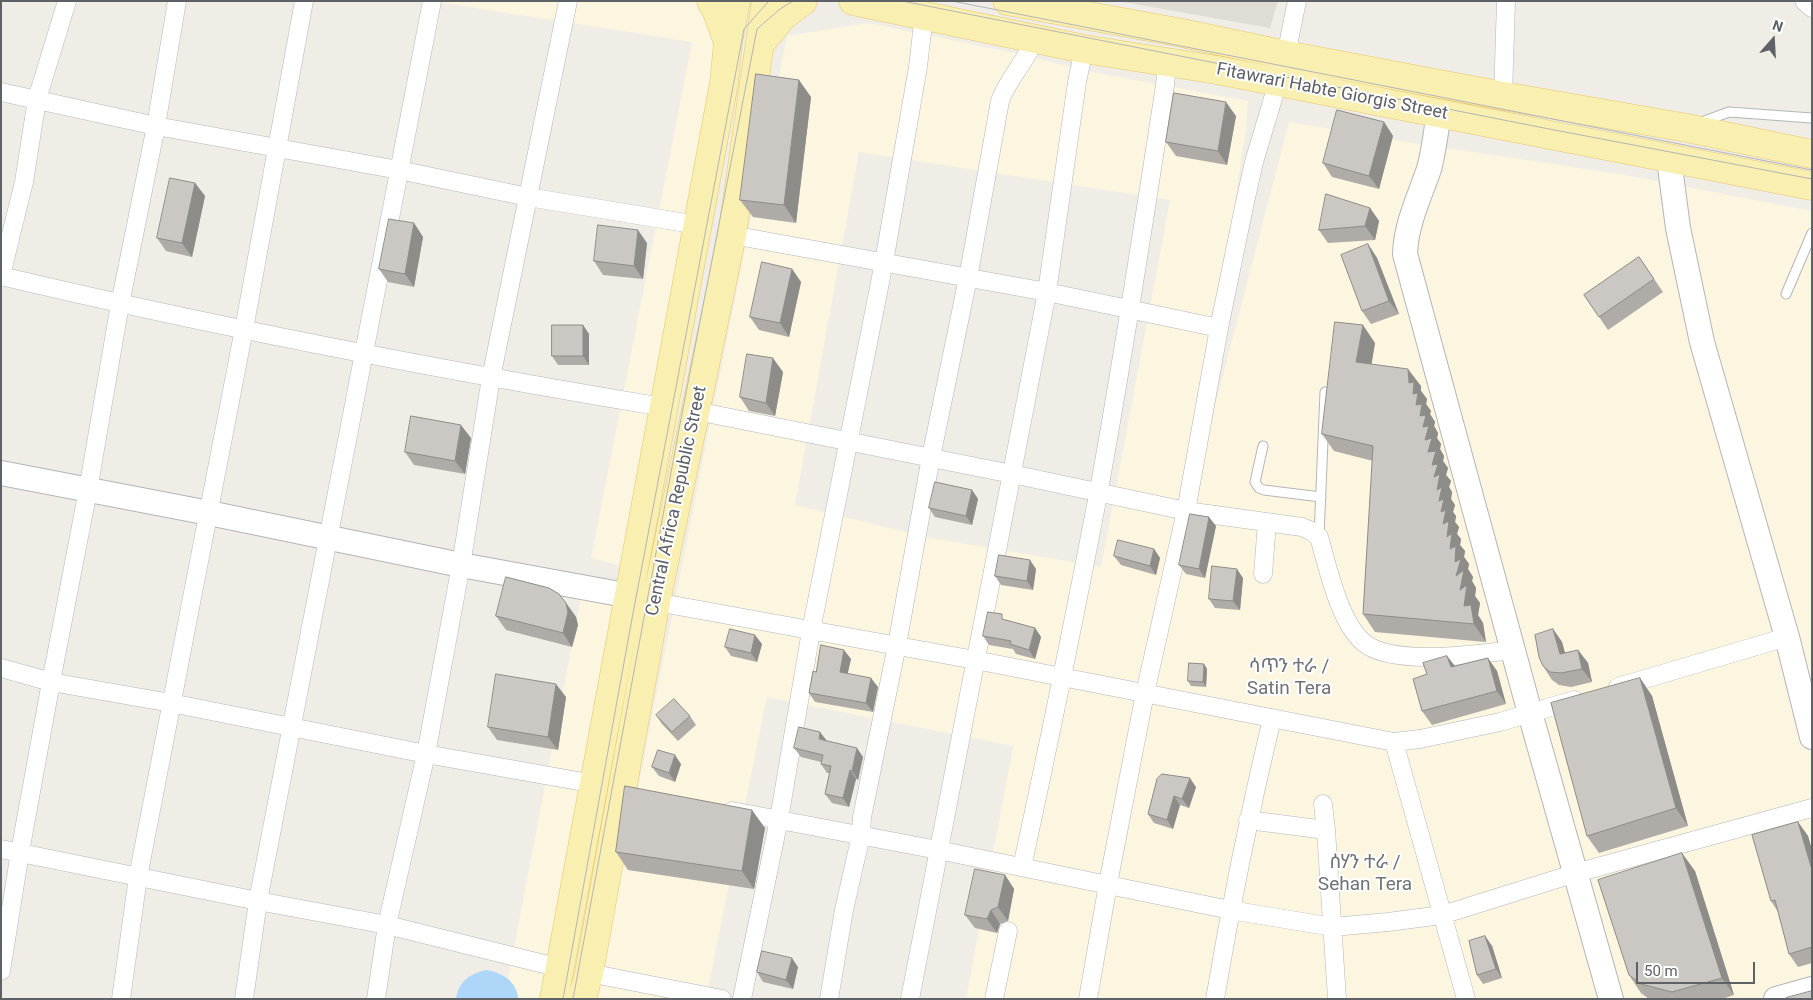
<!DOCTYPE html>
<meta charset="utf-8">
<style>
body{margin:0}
#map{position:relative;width:1813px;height:1000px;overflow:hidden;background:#efede6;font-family:Roboto,sans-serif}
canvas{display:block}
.frame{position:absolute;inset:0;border:2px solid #5e6165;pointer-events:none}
.north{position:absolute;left:1748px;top:15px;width:50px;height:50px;-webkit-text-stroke:4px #fff;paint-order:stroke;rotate:19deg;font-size:14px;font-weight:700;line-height:20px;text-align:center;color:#5e6165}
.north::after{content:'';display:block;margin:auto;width:18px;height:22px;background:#5e6165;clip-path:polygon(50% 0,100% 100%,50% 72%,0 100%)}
.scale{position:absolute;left:1636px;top:962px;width:119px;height:22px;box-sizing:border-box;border:2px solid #5e6165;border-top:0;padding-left:6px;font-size:15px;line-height:18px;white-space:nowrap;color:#5e6165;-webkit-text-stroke:4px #fff;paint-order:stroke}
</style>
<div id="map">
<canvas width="1813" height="1000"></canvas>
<div class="frame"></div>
<div class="north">N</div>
<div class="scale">50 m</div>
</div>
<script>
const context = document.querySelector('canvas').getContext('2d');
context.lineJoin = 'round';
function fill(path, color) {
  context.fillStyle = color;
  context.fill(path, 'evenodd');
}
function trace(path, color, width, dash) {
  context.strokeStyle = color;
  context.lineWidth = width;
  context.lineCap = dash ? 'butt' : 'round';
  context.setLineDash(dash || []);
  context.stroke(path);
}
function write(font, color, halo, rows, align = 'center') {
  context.font = font + ' Roboto,"Noto Sans Ethiopic",sans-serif';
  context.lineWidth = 4;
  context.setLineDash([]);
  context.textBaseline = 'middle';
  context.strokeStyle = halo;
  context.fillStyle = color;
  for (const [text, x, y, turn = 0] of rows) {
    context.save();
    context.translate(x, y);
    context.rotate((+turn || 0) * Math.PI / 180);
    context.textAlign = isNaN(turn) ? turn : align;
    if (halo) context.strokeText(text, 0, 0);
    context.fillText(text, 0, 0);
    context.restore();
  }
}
fill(new Path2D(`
 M431,1H694L724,15L625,567L591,558L692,42Z
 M868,23L1019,54L1092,72L1248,101L1246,130L1189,505L1289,122L1412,143L1620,174L1812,211V999H966L1013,746L767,697L706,999H596L787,36ZM859,152L1170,200L1101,567L926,537L795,505Z
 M581,598L622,604L549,999H504Z`), '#fcf5df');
fill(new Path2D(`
 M1118,1H1278L1270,28Z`), '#dfdcd5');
fill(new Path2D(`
 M487,970C503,973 517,982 518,999H456C458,981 471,973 487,970Z`), '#add6f9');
const lane = new Path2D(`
 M1699,123L1729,112L1812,118
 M1786,294L1812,233
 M1263,446L1255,482L1259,488L1264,490L1321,497
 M1319,537L1325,392`);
const street = new Path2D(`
 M1804,1L1812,8
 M1,92L156,126L399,170L528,197L698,225
 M1503,96L1506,1
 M732,235L1047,292L1219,328
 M1,275L24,182L37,99L67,1
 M1,276C220,328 441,370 663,407
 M696,411L1012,474L1186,511L1302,527L1311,531L1319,537C1328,568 1339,621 1363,642C1391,667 1478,654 1513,650
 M1263,574L1267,522
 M656,602L975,660L1394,742L1420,739L1500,722L1574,700
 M1,668L51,682L171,703L426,754L595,784
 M1618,687L1787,637
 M1394,742L1466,999
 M1323,804L1326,830L1337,999
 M732,811L938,850L1230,910L1333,927L1388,922L1442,915L1576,873L1812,808
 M1248,820L1326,830
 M1,849L258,901L387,925L560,968
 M1022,867C1049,743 1074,620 1098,495C1123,359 1144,222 1165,85L1167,61
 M1,971L20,852L51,682L88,490L120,304L156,126L177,1
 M589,973L722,999
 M121,999L138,877L244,329L304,1
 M244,999L258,901L432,1
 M376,999L387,925L426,754L461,565L491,378L568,1
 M742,999L779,819L811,631L884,262L918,67L924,15
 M829,999L844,910L861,835L862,817L897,645L931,457L968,278L1000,101C1008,78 1027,61 1035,38
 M910,999L1047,292L1077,82L1084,49
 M994,999L1008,931
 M1088,999L1108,884L1145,693L1186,511L1219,328L1245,202L1254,162L1286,55L1297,1
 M1215,999C1231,904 1250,811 1272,718`);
const secondary = new Path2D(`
 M1439,112C1436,131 1434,151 1429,169C1419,198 1406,224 1405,254L1530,713L1611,999
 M1669,159L1678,228L1702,342L1787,637L1812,737
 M1,473L209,513L461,565L647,599
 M1776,999L1812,989`);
const primary = new Path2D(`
 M711,1L717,12L728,42
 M853,1L1084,49L1217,70L1812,186
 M1007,1L1182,33L1286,55L1503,96L1687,128L1812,154
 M760,44L783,16L803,1
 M554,999L724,83L728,42L736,1
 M582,999L589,973L656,602L732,235L766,1`);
trace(lane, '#b3b6ba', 11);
trace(street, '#b3b6ba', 19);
trace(secondary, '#b3b5ba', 26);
trace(primary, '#e7c667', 29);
trace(lane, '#fff', 9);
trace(street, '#fff', 18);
trace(secondary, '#fff', 24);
trace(primary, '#f9efb1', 28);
trace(new Path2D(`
 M902,1L1544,128L1812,179
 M952,1L1812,170
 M563,999L631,624L744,29L769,1
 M573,999L680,424L757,29L780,9L793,1`), '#b4b5b5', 1);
fill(new Path2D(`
 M811,97L796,223L753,217L740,200Z
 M1236,116L1227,165L1176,156L1166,142Z
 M1384,122L1393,136L1379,189L1332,177L1323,163Z
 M195,183L205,196L192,257L166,251L157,238Z
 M1370,208L1379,221L1375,240L1328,243L1319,230Z
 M414,223L423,237L414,287L388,282L379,269Z
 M647,243L643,279L603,275L594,261Z
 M1368,244L1377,258L1399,314L1371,324L1362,311Z
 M1639,257L1663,292L1608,330L1584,295Z
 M792,269L801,282L789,337L759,330L750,317Z
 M583,325L589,334V365H558L552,356Z
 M1375,343L1371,364L1421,386V391L1427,399L1426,404L1431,411L1430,414L1435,422L1434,426L1438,433L1437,438L1441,444L1440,449L1444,456L1443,461L1448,468L1446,475L1451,481L1449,487L1452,492L1451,499L1455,505L1453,512L1456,516L1455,522L1459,527L1457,534L1461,539L1460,545L1465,551L1464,557L1469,564L1468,569L1473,577L1472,581L1476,588L1475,596L1480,603L1478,615L1483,623L1486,642L1375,632L1363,614L1373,461L1334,451L1322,434Z
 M783,372L775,416L749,411L740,397Z
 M471,438L465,474L414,465L405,452Z
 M972,490L978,499L972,525L935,517L929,508Z
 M1216,526L1205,578L1186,574L1179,565Z
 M1154,549L1160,558L1156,575L1121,565L1114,556Z
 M1036,569L1033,590L1001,585L995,576Z
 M1243,578L1240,610L1215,608L1209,599Z
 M566,603L576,617L578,625L572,647L506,630L496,616Z
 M1006,620L1035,628L1041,637L1035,659L1016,654L1013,649L989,645L983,636Z
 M1553,629L1562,642L1565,653L1578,650L1588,663L1592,682L1571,687L1559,685L1552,680L1543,666Z
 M762,644L757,662L731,656L725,647Z
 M1447,656L1455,666L1497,671L1506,704L1432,725L1422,711L1427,674Z
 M851,659L847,674L878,687L873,712L815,702L809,693L816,672Z
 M1204,664L1207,669L1206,687L1191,686L1188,681Z
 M1640,678L1652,696L1688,826L1599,853L1587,836Z
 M566,697L558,750L497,740L488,727Z
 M656,715L690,716L696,725L678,741L662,724Z
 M827,741L863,757L858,780L856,779L849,807L832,803L825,794L830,773H827L821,764V762L801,757L794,748Z
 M681,764L675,782L659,776L652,767Z
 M1157,779L1196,787L1189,808L1180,805L1173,829L1154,823L1148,814Z
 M1798,822L1808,836L1812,850V963L1798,967L1789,954L1778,912L1771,901Z
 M765,828L754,889L628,870L616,852Z
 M1695,871L1734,995L1722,999H1649L1641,993L1629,975Z
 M1005,875L1014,889L1008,921L1000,924L997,933L975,928L965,915Z
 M1485,936L1492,946L1502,978L1483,984L1477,975Z
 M798,967L793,989L763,982L757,972Z`), '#afaca8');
fill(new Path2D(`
 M799,80L811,97L796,223L784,205Z
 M1226,102L1236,116L1227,165L1218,151Z
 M1384,122L1393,136L1379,189L1369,176Z
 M195,183L205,196L192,257L182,243Z
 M1370,208L1379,221L1375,240L1365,226Z
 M414,223L423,237L414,287L405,274Z
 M638,230L647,243L643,279L634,266Z
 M1368,244L1377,258L1399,314L1389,301Z
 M792,269L801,282L789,337L780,323Z
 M583,325L589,334V365L583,356Z
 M1363,325L1375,343L1369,380L1356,362Z
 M773,358L783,372L775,416L766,403Z
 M1408,369L1421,386V391L1427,399L1426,404L1431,411L1430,414L1435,422L1434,426L1438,433L1437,438L1441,444L1440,449L1444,456L1443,461L1448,468L1446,475L1451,481L1449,487L1452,492L1451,499L1455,505L1453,512L1456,516L1455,522L1459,527L1457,534L1461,539L1460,545L1465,551L1464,557L1469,564L1468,569L1473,577L1472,581L1476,588L1475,596L1480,603L1478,615L1483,623L1486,642L1474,624L1464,606L1456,576L1455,562L1443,524L1432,465L1428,452L1423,427L1409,383Z
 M461,425L471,438L465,474L455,461Z
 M972,490L978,499L972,525L966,516Z
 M1209,517L1216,526L1205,578L1199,569Z
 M1154,549L1160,558L1156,575L1150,566Z
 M1030,560L1036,569L1033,590L1027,581Z
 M1237,569L1243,578L1240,610L1233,601Z
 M566,603L576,617L578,625L572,647L563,633Z
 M1035,628L1041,637L1035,659L1029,650Z
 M1553,629L1562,642L1569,667L1560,654Z
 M755,635L762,644L757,662L751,653Z
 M844,650L851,659L846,681L840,672Z
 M1578,650L1588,663L1592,682L1582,669Z
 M1447,656L1457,669L1451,667Z
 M1488,658L1497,671L1506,704L1497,691Z
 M1204,664L1207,669L1206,687L1203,682Z
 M871,678L878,687L873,712L866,703Z
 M1640,678L1652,696L1688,826L1676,808Z
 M556,684L566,697L558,750L548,737Z
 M820,732L827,741L819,739Z
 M857,748L863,757L858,780L852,771Z
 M675,755L681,764L675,782L669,773Z
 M850,770L856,779L849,807L843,798Z
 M1190,778L1196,787L1189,808L1182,799Z
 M1174,796L1180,805L1173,829L1167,820Z
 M752,810L765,828L754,889L742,871Z
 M1798,822L1808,836L1812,850V870Z
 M1682,853L1695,871L1734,995L1722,978Z
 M1005,875L1014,889L1008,921L998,907Z
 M991,910L1000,924L997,933L987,919Z
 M1485,936L1492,946L1502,978L1496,969Z
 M792,958L798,967L793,989L786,980Z`), '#8e8c88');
const building = new Path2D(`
 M756,74L799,80L784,205L740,200Z
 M1174,93L1226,102L1218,151L1166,142Z
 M1337,110L1384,122L1369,176L1323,163Z
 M170,178L195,183L182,243L157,238Z
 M1326,194L1370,208L1365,226L1319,230Z
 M389,219L414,223L405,274L379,269Z
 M598,225L638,230L634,266L594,261Z
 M1368,244L1389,301L1362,311L1341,255Z
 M1639,257L1654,279L1599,317L1584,295Z
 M762,262L792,269L780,323L750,317Z
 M1335,322L1363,325L1356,362L1408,369L1409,383L1414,382L1413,394L1418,393L1416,405L1422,404L1420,416L1426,415L1423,427L1429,426L1425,440L1432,438L1428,452L1436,451L1432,465L1438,464L1434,477L1440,474L1437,490L1442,487L1439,501L1444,499L1441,512L1446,510L1443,524L1449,521L1447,537L1452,533L1450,549L1456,546L1455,562L1461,559L1456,576L1464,570L1460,590L1467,585L1464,606L1471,605L1474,624L1363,614L1373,446L1322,434Z
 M552,325H583V356H552Z
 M747,354L773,358L766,403L740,397Z
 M411,416L461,425L455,461L405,452Z
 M935,482L972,490L966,516L929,508Z
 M1190,514L1209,517L1199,569L1179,565Z
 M1118,540L1154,549L1150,566L1114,556Z
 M999,555L1030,560L1027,581L995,576Z
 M1212,566L1237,569L1233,601L1209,599Z
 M506,577L549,588L559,594L566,603L568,612L563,633L496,616Z
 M988,612L1002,614V619L1035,628L1029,650L1010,644L1011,641L983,636Z
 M730,629L755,635L751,653L725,647Z
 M1553,629L1560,654L1578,650L1582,669L1561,673L1550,672L1543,666L1539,657L1535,635Z
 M821,645L844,650L840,672L871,678L866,703L809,693L813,671L816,672Z
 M1447,656L1451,667L1488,658L1497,691L1422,711L1413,679L1427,674L1423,663Z
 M1189,663L1204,664L1203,682L1188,681Z
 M496,674L556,684L548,737L488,727Z
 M1640,678L1676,808L1587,836L1551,703Z
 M674,699L690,716L672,732L656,715Z
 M799,727L820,732L819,739L857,748L852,771L850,770L843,798L825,794L831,766L821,764L823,755L794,748Z
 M658,750L675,755L669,773L652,767Z
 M1162,774L1190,778L1182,799L1174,796L1167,820L1148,814L1157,779Z
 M625,786L752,810L742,871L616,852Z
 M1798,822L1812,870V947L1789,954L1775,900L1771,901L1752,835Z
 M1682,853L1722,978L1672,992L1641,984L1629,975L1598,880Z
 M975,869L1005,875L998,907L991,910L987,919L965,915Z
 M1485,936L1496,969L1477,975L1469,941Z
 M762,951L792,958L786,980L757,972Z
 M1812,991V999H1786V998Z`);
fill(building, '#cbc8c3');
trace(building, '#8e8c88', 1);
write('18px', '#5e6165', '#fff', [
 ["Fitawrari Habte Giorgis Street",1332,92,11],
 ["Central Africa Republic Street",677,501,-78]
]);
write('19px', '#6f7377', '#fff', [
 ["ሳጥን ተራ /",1289,667],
 ["Satin Tera",1289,689],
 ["ሰሃን ተራ /",1365,863],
 ["Sehan Tera",1365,885]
]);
</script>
